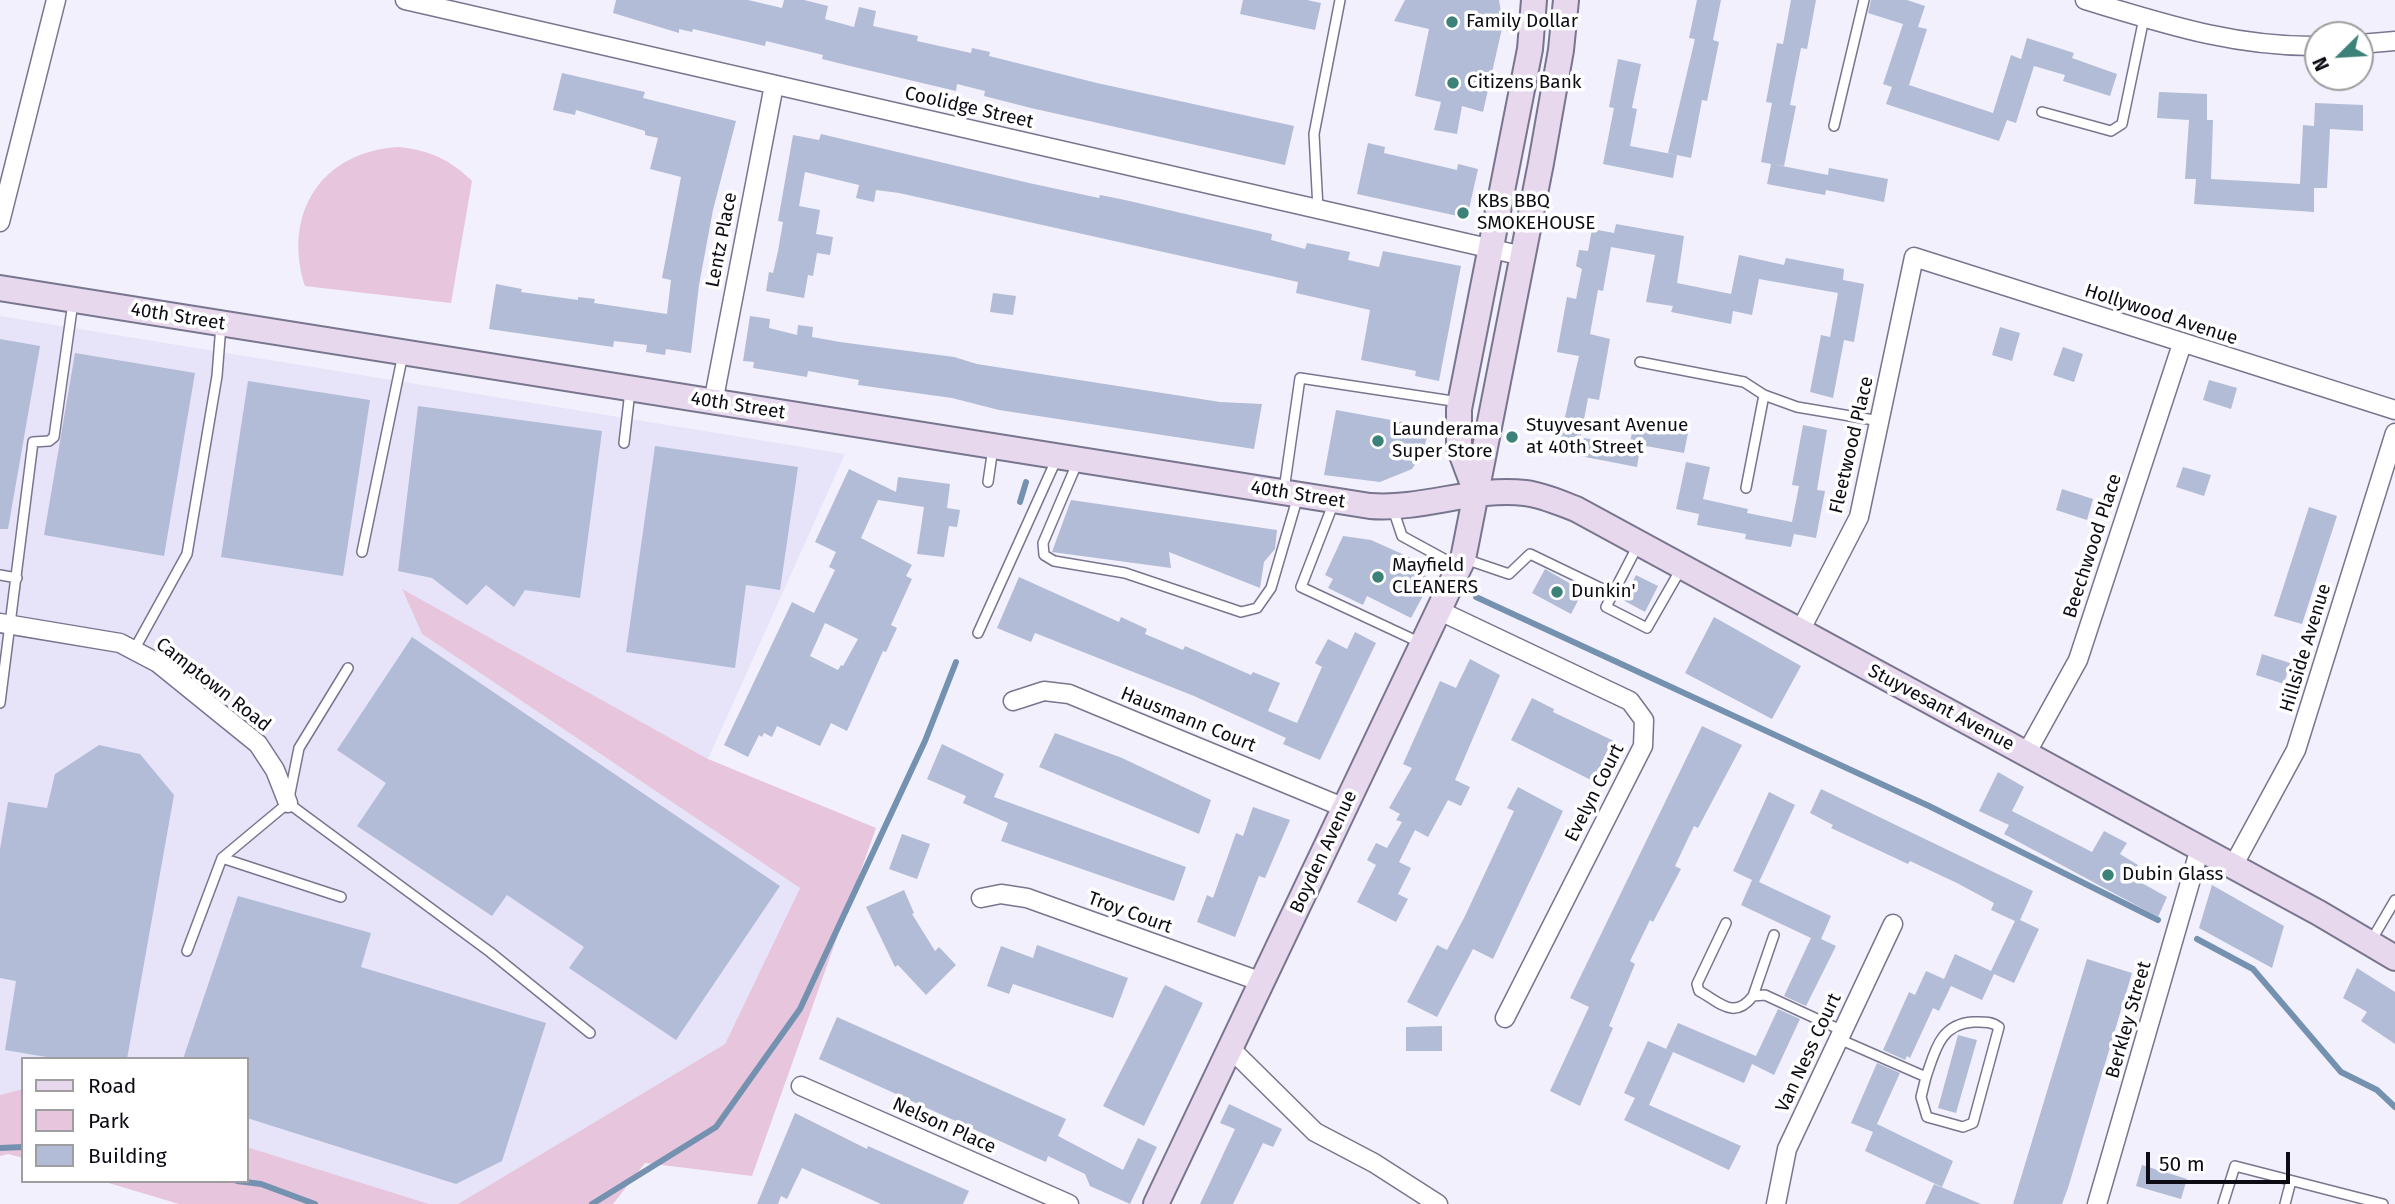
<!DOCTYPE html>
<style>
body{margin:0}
#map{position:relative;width:2395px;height:1204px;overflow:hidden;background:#f2f0fc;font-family:"Fira Sans",sans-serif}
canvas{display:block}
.legend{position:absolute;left:21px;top:1057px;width:228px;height:126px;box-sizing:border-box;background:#fff;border:2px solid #9e9ea1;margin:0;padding:9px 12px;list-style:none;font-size:21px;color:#0d0c15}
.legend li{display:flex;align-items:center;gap:14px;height:35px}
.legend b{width:35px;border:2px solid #9e9ea1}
.north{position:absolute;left:2304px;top:21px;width:70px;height:70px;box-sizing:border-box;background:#fff;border:2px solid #9e9ea1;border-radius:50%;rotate:246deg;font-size:19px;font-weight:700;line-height:28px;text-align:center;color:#0d0c15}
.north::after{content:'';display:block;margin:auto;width:24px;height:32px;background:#3d8278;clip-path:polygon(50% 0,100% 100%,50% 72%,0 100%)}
.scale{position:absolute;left:2146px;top:1152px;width:144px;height:32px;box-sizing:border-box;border:4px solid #0d0c15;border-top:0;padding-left:9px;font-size:21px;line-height:24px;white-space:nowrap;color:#0d0c15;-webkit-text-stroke:5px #fff;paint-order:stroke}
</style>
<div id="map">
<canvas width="2395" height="1204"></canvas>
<ul class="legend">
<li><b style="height:9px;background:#e7d8ee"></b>Road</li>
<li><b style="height:19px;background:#e6c5dd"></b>Park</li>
<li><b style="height:19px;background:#b2bcd6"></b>Building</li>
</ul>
<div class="north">N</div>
<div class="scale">50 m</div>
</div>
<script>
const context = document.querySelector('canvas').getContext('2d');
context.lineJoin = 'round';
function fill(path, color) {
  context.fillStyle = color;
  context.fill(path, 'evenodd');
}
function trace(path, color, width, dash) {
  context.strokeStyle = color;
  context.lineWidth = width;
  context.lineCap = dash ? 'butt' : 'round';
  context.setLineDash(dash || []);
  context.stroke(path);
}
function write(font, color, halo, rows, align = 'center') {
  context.font = font + ' "Fira Sans",sans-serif';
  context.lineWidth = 7;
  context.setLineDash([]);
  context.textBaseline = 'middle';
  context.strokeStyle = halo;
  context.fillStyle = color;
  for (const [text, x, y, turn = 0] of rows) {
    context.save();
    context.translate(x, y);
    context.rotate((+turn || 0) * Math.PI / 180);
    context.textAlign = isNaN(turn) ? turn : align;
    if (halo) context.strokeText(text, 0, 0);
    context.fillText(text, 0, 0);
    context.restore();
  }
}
fill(new Path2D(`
 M0,316L845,454L708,759L402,590L422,634L800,888L725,1044L458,1204H429L247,1147V1059H23V1089L0,1095Z`), '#e7e4fa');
fill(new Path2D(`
 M399,147C429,150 451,160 472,181L451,303L305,286C282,213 322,151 399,147Z
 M402,589L708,759L876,828L752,1176L645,1163L613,1204H458L725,1044L800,888L422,634Z
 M23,1089V1158L8,1154L0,1156V1095Z
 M247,1147L429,1204H179L102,1181H247Z`), '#e6c5dd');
trace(new Path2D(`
 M1020,502L1026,482
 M1476,597L1929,806L2158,920
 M2197,939L2253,969L2341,1072L2377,1090L2395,1107
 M0,1148L23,1147
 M237,1181L261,1184L315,1204
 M592,1204L716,1127L800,1009L925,741L956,662`), '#7591b0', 6);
fill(new Path2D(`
 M616,0H748L782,8L784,0H804L828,6L825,19L854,27L859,7L876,11L873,26L918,36L917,41L971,53L972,48L990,52L989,56L1097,83L1294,126L1285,165L1031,108L984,96L985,91L957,84L956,91L846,65L822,59L823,55L766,41L765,46L693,29L692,32L679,29V33L613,13Z
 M1243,0H1307L1321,3L1315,30L1240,14Z
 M1405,0H1499L1503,24L1483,112L1462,106L1457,134L1434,130L1441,102L1415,96L1429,29L1394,21Z
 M1697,0H1721L1713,40L1719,42L1707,101L1702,100L1691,158L1668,153L1695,39L1689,38Z
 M1791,0H1816L1807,49L1801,48L1790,105L1796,106L1784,166L1772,164L1828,175L1829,168L1888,179L1884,202L1826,190L1825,195L1767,184L1771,164L1761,162L1772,103L1766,102L1777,43L1783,44Z
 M1871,0H1907L1925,6L1918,27L1927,29L1909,85L1993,113L2011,55L2021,59L2027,38L2074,53L2072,58L2117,74L2110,96L2063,81L2065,75L2034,66L2016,123L2007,120L1999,141L1886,104L1892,87L1883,84L1903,24L1868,13Z
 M1618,59L1641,64L1632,108L1637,109L1630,146L1677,155L1673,178L1603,164L1614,108L1609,107Z
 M562,73L645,92L643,98L736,121L713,210L699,285L691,353L666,349L665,355L646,352L647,345L614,341L613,347L489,329L496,284L522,289L521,292L578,300V297L595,299L594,303L667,314L671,280L662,278L681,177L650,169L658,138L645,135V131L576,110L575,115L553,110Z
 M2159,92L2207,94V120H2213L2211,179L2300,184L2303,125L2314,126L2315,103L2363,105V131L2330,129L2327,188H2314V212L2194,204L2196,179H2185L2189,120L2157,118Z
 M821,134L1029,183L1099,198L1100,195L1125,200L1272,234L1271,240L1305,249L1307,243L1350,252L1348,260L1379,267L1383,251L1461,266L1439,381L1415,376L1416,371L1361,360L1370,310L1296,293L1298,282L899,193L876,190L874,202L856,198L859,185L805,172L799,206L820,210L816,234L833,237L830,255L817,253L813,276L808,275L804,298L766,291L769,272L773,273L778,251L783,222L778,221L793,135L819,140Z
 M1368,143L1385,147L1384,153L1457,170L1458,164L1478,169L1467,218L1357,194Z
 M1616,224L1684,236L1677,283L1731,294L1739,255L1784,265L1786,258L1844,269L1843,280L1864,284L1854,342L1844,340L1833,398L1810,392L1821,335L1830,337L1838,293L1759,279L1752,315L1733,311L1731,324L1671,312L1673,306L1646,302L1655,255L1611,247L1603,291L1598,290L1590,334L1610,339L1599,400L1588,398L1579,446L1559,443L1579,356L1557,352L1567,297L1576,299L1582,269L1576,266L1579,250L1588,251L1592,229L1614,233Z
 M993,293L1016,296L1013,315L990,312Z
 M750,316L770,319L769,328L797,335L798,325L813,327L812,337L840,342L954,357L977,364L1220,402L1262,404L1254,449L999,410L952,398L858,385L859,380L808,371L807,377L753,368L754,362L743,361Z
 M2000,327L2020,333L2012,361L1992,355Z
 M0,339L40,346L8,529H0Z
 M2063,347L2083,354L2074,382L2053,375Z
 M75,353L195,373L164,556L44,535Z
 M2209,380L2237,388L2231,409L2203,400Z
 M248,381L370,400L343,576L221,557Z
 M418,406L602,431L580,598L525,590L514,607L486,585L467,605L432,578L398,571Z
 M1336,410L1430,427L1422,454L1412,469L1380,482L1324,475Z
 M1634,423L1688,433L1684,453L1630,443Z
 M1803,425L1827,430L1817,490L1825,491L1816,538L1794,534L1791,547L1745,539L1746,534L1697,525L1699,514L1676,509L1686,462L1710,467L1703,499L1748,509L1747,513L1792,522L1799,486L1792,485Z
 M1584,438L1640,448L1637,467L1580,456Z
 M655,446L798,467L780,590L746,585L735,668L626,652Z
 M2183,467L2211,475L2204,496L2176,487Z
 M849,469L896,492L898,477L950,484L947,508L960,510L957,527L949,526L944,557L917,554L924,507L878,500L861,538L912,565L906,576L912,579L891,625L897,628L886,652L883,651L847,731L831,723L820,746L777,726L772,737L764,733L762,737L759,735L748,757L724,745L792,602L814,613L835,570L829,567L836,552L815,542ZM825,623L858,639L843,666L841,665L838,670L810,656Z
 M2062,489L2093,499L2087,520L2056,510Z
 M1071,500L1277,530L1275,549L1264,562L1260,588L1169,552L1171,568L1052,552Z
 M2309,507L2337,516L2302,624L2274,616Z
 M1343,536L1371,540L1420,562L1416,571L1432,579L1411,618L1367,596L1363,605L1328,588L1333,579L1325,575Z
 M1545,569L1583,591L1571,614L1532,593Z
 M1636,575L1658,586L1645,612L1623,600Z
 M1019,577L1119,622L1121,617L1147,629L1145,634L1183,650L1185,646L1251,675L1253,672L1280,683L1268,711L1297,723L1322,667L1315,663L1328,639L1347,649L1355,632L1376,643L1320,760L1283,744L1286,738L1194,696L1035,633L1031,642L997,628Z
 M1714,617L1801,666L1772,719L1685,673Z
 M412,637L780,886L676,1040L569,968L584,947L507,895L492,916L357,826L386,783L337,750Z
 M2262,654L2290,663L2284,684L2256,675Z
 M1470,659L1500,675L1455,780L1470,787L1461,806L1448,800L1428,837L1415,830L1399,862L1411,868L1398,894L1408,899L1396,922L1357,902L1376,865L1367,860L1376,843L1387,848L1402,822L1396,820L1400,814L1389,808L1412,768L1403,764L1440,681L1456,688Z
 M1532,698L1554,709L1553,712L1614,741L1593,781L1511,740Z
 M1702,726L1742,745L1698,828L1694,826L1675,866L1681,869L1653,922L1650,920L1630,961L1635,964L1609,1026L1613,1028L1580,1106L1550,1091L1589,1007L1570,998Z
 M1055,733L1122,758L1211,800L1199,834L1039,767Z
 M942,744L1004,774L994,797L1186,867L1174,901L1001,841L1008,823L963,803L966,796L927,779Z
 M99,745L140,754L174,795L127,1059H58L5,1050L16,981L0,978V849L8,802L47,808L55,774Z
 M1998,772L2024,787L2012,811L2092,852L2104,831L2127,843L2120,854L2138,865L2131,877L2167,897L2158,917L2004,834L2009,825L1979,811Z
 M1518,787L1563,811L1493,959L1473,949L1437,1017L1407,1002L1437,945L1447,950L1465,916L1514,811L1507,808Z
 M1821,789L2033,891L2020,920L2039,929L2014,983L1994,974L1982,1000L1951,986L1939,1011L1933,1008L1910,1058L1907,1056L1905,1060L1883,1050L1909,992L1915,995L1926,971L1944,979L1955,954L1991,971L2015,921L1991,910L1994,903L1957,883L1910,861L1908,864L1831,828L1833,825L1810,813Z
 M1769,792L1795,805L1759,882L1831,916L1821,939L1836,946L1806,1006L1784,996L1811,938L1741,905L1752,880L1733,871Z
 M1253,807L1290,820L1265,878L1259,876L1235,937L1197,922L1207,895L1213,898L1236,833L1243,836Z
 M902,834L930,844L917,879L889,869Z
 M2212,885L2284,926L2272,968L2199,928Z
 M904,890L914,913L912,914L935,951L939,947L956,965L926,995L898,965L895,967L866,907Z
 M238,896L371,933L361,967L546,1023L502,1161L456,1184L247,1118V1059H183Z
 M1037,945L1128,978L1113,1018L1013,984L1009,994L987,986L1001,946L1033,958Z
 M2087,959L2132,973L2068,1188L2062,1204H2013Z
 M2357,968L2395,992V1044L2361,1021L2367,1012L2343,998Z
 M1165,985L1203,1003L1144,1126L1103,1106Z
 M1778,1009L1800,1019L1774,1075L1752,1064L1744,1083L1666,1049L1678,1023L1756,1056Z
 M837,1017L1066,1119L1058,1136L1123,1170L1138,1138L1157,1147L1130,1204L1090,1186L1085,1174L1048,1156L1046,1162L819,1059Z
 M1442,1026V1051H1406V1027Z
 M1958,1035L1977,1040L1956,1113L1938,1108Z
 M1648,1041L1673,1052L1649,1105L1741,1146L1729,1170L1624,1120L1635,1098L1624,1093Z
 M1877,1063L1900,1073L1877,1124L1953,1161L1942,1187L1865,1151L1873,1132L1851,1123Z
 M1229,1104L1282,1129L1273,1147L1263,1143L1233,1204H1200L1235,1129L1220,1123Z
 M795,1113L867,1149L868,1146L969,1191L963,1204H881L802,1168L787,1199L781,1196L778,1204H757Z
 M2142,1165L2187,1179L2181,1199L2136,1186Z
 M1934,1184L1981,1204H1925Z`), '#b2bcd6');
const lane = new Path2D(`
 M2042,112L2111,131L2122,124L2144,18
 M1834,126L1864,0
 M1318,209L1314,134L1340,0
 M1640,362L1744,382L1764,395L1797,407L1880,421
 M624,443L630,391
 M1078,461L1043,543L1044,555L1054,561L1125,573L1241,612L1257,608L1271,588L1298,496
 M988,482L993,448
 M1746,488L1764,395
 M1284,490L1300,378L1459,402
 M1334,502L1301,587L1421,643
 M1393,509L1402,536L1457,566
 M1638,545L1606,607L1647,628L1682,567
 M362,552L403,354
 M1465,559L1509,574L1530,554L1613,594
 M0,575L17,578
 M978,633L1057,458
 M134,650L187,554L217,376L221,325
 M0,703L33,442L49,441L54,437L73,302
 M288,803L490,952L590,1033
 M222,858L341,897
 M1726,923L1697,984L1699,991C1721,1003 1734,1020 1753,996L1765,995L1843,1031
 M2371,941L2395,900
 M187,951L222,858L288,803L299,748L348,668
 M1753,996L1774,935
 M1839,1039L1926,1077L1921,1097L1927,1117L1963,1127L1973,1123L1999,1027C1991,1021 1983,1022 1973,1022C1940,1024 1935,1051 1926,1077
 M2223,1204L2235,1166L2383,1204
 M2285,1204L2291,1181`);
const street = new Path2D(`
 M405,0L1523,256
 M2085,0C2165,24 2234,47 2318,46
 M2360,44L2395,41
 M0,222L56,0
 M713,403L774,85
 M1440,611L1630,701L1644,720L1643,746L1505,1018
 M0,623L120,643L158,663L258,744L275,770L288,803
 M1800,631L1859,517L1914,257L2395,410
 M1013,701L1044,691L1069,694L1345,808
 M2026,754L2078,660L2182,344
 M2233,866L2296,750L2395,433
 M981,898L1001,894L1027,898L1262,982
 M1232,1050L1315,1132L1374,1163L1438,1204
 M801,1086L1069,1204
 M1776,1204L1787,1149L1893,924
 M2097,1204L2200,848`);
const secondary = new Path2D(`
 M0,288L1370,506C1423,510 1473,487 1525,493C1543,495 1560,503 1576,509L2319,913L2395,958
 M1477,495L1459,447V409L1530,49L1534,0
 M1156,1204L1463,559L1541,163L1561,50L1566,0`);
trace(lane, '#78758e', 12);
trace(street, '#78758e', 21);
trace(secondary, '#78758e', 28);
trace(lane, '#fff', 9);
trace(street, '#fff', 18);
trace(secondary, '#e7d8ee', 24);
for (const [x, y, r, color] of [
 [1452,22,7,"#3d8278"],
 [1453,83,7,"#3d8278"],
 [1463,213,7,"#3d8278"],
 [1512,437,7,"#3d8278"],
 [1378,441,7,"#3d8278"],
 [1378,577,7,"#3d8278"],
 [1557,592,7,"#3d8278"],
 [2108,875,7,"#3d8278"]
]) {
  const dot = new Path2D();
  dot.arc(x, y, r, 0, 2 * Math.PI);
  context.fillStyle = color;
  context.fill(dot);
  trace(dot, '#fff', 2.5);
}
write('19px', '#0d0c15', '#fff', [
 ["Family Dollar",1466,22],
 ["Citizens Bank",1467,83],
 ["KBs BBQ",1477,202],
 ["SMOKEHOUSE",1477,224],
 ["Stuyvesant Avenue",1526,426],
 ["at 40th Street",1526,448],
 ["Launderama",1392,430],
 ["Super Store",1392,452],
 ["Mayfield",1392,566],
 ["CLEANERS",1392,588],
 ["Dunkin'",1571,592],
 ["Dubin Glass",2122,875]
], 'left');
write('19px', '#0d0c15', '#fff', [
 ["Coolidge Street",969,108,13],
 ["Lentz Place",722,240,-79],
 ["Hollywood Avenue",2161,315,18],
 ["40th Street",178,317,9],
 ["40th Street",738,406,9],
 ["Fleetwood Place",1852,445,-77],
 ["40th Street",1298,495,9],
 ["Beechwood Place",2093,546,-72],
 ["Hillside Avenue",2306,648,-73],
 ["Camptown Road",213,685,38],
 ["Stuyvesant Avenue",1941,708,28],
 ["Hausmann Court",1188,720,22],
 ["Evelyn Court",1595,793,-63],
 ["Boyden Avenue",1324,852,-65],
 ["Troy Court",1130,913,20],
 ["Berkley Street",2129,1020,-74],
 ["Van Ness Court",1809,1053,-65],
 ["Nelson Place",944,1126,24]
]);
</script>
